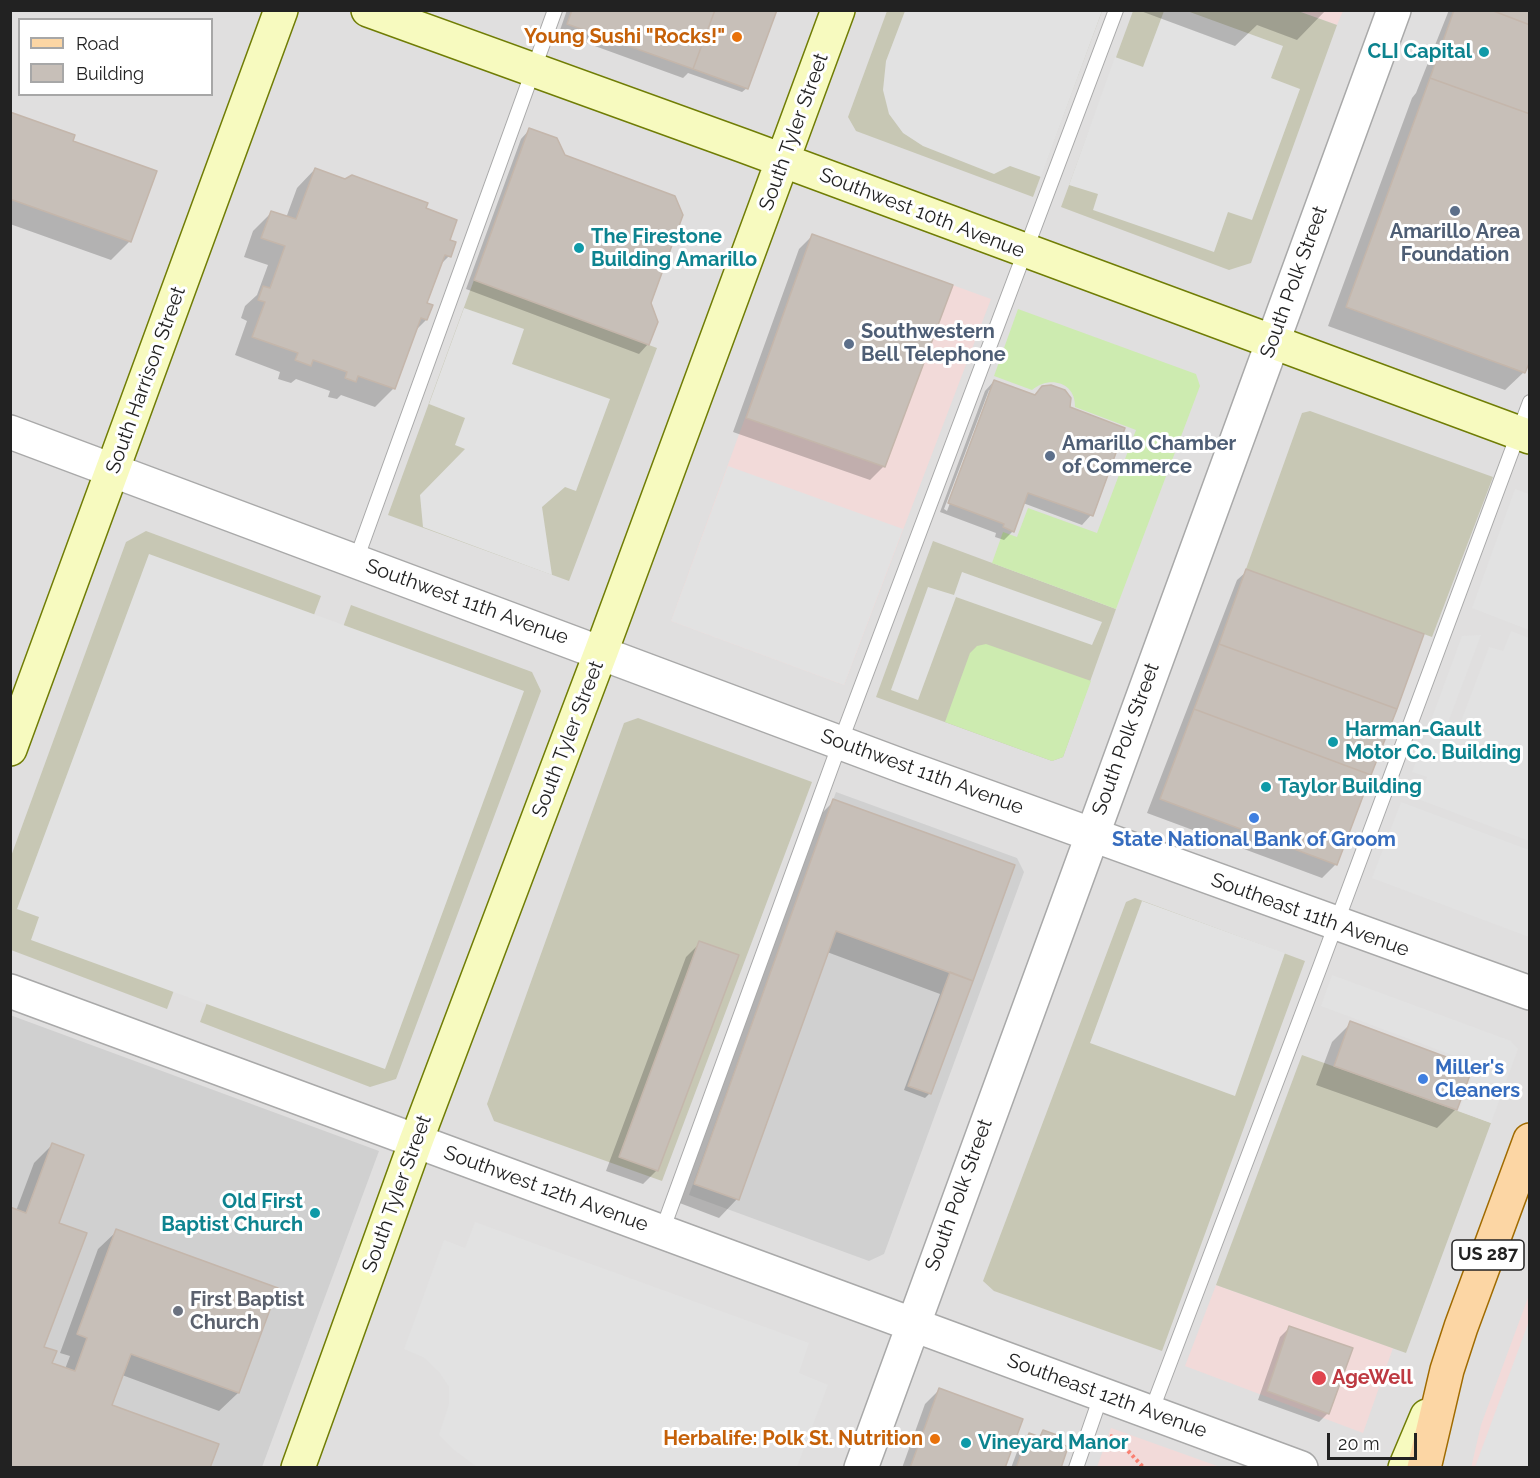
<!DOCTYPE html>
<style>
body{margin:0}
#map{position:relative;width:1540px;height:1478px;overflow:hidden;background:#f2efe9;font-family:Raleway,sans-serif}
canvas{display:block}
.frame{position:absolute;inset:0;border:12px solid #222;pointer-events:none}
.legend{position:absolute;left:18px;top:18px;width:195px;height:78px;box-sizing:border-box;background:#fff;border:2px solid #a7a7a7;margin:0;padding:8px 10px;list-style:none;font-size:18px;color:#222}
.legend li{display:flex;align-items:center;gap:12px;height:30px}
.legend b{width:30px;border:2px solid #a7a7a7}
.scale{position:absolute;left:1327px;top:1433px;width:90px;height:27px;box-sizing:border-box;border:3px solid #222;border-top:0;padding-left:8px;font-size:18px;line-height:21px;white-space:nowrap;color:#222;-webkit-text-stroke:4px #fff;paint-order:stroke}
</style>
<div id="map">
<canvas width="1540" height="1478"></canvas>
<div class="frame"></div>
<ul class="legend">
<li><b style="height:8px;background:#fcd6a4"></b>Road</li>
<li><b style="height:16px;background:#c7bfb8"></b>Building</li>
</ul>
<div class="scale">20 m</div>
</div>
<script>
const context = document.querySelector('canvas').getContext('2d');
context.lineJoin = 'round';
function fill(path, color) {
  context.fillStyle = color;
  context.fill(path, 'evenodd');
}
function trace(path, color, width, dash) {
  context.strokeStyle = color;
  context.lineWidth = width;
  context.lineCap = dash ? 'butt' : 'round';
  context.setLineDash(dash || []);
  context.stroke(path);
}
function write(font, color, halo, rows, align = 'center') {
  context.font = font + ' Raleway,sans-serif';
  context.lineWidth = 6;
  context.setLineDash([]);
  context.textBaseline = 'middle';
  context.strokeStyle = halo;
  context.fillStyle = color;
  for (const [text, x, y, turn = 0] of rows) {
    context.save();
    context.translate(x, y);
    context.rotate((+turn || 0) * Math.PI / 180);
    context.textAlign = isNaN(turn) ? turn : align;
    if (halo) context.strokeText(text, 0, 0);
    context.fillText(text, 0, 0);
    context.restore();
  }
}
fill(new Path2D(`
 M10,11H1529V1467H11ZM20,20H212V94H20Z`), '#e0dfdf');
fill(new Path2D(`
 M1298,11H1343L1337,25Z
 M812,234L991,299L844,685L671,621Z
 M1216,1285L1393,1348L1363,1433L1185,1366Z
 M1529,1295V1467L1471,1468L1481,1425Z
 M1111,1428L1220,1467H1097Z`), '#f2dad9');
fill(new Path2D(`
 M836,792L1017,858L1024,872L884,1254L869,1261L689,1195Z
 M10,1015L379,1151L262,1467H11Z`), '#d0d0d0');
fill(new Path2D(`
 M887,11H1102L1033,197L856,131L848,117Z
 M1133,11H1298L1337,25L1251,263L1229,270L1061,207Z
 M474,280L657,348L569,581L388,515Z
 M1310,411L1493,477L1432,637L1246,569L1302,413Z
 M146,531L321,596L167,1009L11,950L10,859L126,542Z
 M933,541L1116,609L1063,757L1052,761L876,697Z
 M351,605L532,672L541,691L396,1079L370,1087L200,1022Z
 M638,718L812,782L662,1181L494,1121L487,1104L624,723Z
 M1135,898L1305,961L1162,1351L994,1291L983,1281L1126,902Z
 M1302,1055L1491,1123L1406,1353L1216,1285Z`), '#c7c7b4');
fill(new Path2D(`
 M1018,309L1196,374L1200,386L1116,609L992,563L1003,532L1017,537L1028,508L1097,533L1136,430L1075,407C1076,382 1049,375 1032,390L994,376Z
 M986,644L1091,681L1063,757L1052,761L945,722L970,653L977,646Z`), '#cdebb0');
fill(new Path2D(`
 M905,11H1102L1041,177L1010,166L994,174L923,146L903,133L889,114L883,90L886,61Z
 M1164,11H1187L1283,46L1271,78L1300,89L1252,220L1228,212L1214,252L1093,210L1098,194L1069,185L1115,57L1143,67Z
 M464,308L524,329L512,364L610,399L576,491L565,487L542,507L552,575L423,527L420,495L465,449L455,445L465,418L429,404Z
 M728,466L903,529L844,685L671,621Z
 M1515,489L1529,494V630L1472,608Z
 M149,554L524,691L385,1069L31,940L39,917L17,909Z
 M962,572L1102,622L1092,645L956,597L918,700L891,690L928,587L954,595Z
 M1511,631L1529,638V841L1418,799L1427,777L1412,772L1462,636L1481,635L1446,728L1455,737L1489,647L1503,651Z
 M1401,802L1529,850V937L1372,878Z
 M1142,901L1285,953L1235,1096L1090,1043Z
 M1332,975L1511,1041L1518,1049L1491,1123L1459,1111L1476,1064L1321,1006Z
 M475,1222L809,1343L799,1373L828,1385L797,1467H477L454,1450L439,1435L449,1404V1387L439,1372L423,1357L404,1349L444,1240L465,1248Z
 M1529,1321V1467H1475Z`), '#e2e2e2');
fill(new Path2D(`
 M567,10H775L747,88L742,92L688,73L683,78L559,33Z
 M1138,10H1326L1297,40L1257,25L1235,46Z
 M1449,10H1530L1524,372L1505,390L1328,326L1412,98L1416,93Z
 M10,114L71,142L130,241L111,260L10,224Z
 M530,129L649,303L648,344L639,354L466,289L521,139Z
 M315,169L424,209L448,241L449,256L439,266L425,304L431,306L426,320L415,331L394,388L375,407L341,395L337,399L328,397L330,391L296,379L291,383L278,379L280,372L235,355L247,321L241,318L245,306L257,295L268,265L244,257L253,231L271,213L286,218L297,188Z
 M813,235L884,466L870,480L733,432L799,249Z
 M994,381L1068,408L1091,515L1082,525L1023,503L1013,531L1004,540L995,537L996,533L940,512L985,391ZM989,390H992L947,511L944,509Z
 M1247,571L1336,864L1322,878L1147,813L1237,580Z
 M834,801L1013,866L929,1094L925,1098L904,1090L940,994L827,952L737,1199L719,1218L677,1202L815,820Z
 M700,943L657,1170L643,1184L606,1171L686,957Z
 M1351,1023L1471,1067L1455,1110L1437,1128L1316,1085L1332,1042Z
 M52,1145L57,1224L42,1348L50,1364L65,1369L70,1356L60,1353L98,1249L117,1231L276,1289L238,1393L219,1411L122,1375L10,1468L16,1211L34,1163Z
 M1290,1327L1328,1413L1319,1422L1258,1400L1280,1337Z
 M939,1390L1004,1468H902L925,1404Z
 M1043,1432L1053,1443L1059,1468H1011L1020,1444L1029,1435L1038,1437Z`), '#0003');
const building = new Path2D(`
 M572,10H715L693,69L567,24Z
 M715,10H777L748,89L693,69Z
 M1454,10H1491L1530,25V114L1430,78Z
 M1491,10H1530V25Z
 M1430,78L1530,114V361L1525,373L1346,307Z
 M10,112L75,135L73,141L157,171L131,242L10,199Z
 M529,128L557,138L565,155L675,196L683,215L651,303L658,322L649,345L474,280Z
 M315,168L345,179L352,175L428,203L426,208L457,220L450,240L456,242L451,257L445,255L427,303L433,305L427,320L421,318L395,389L358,376L356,382L345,378L347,372L313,360L311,366L295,360L298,353L252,337L265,302L258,300L263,286L270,288L285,246L261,238L271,211L296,219Z
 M812,234L953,285L885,467L746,418Z
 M994,380L1035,395L1042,386L1051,385L1065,390L1071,398L1070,407L1125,428L1093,516L1028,493L1014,532L1003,527L1004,524L948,503Z
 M1246,569L1424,634L1397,709L1219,644Z
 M1219,644L1397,709L1371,775L1194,709Z
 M1194,709L1371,775L1337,865L1160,799Z
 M833,799L1015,865L973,981L836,931L739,1200L694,1184Z
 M699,941L739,955L658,1171L619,1157Z
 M950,972L973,981L931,1094L908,1086Z
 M1350,1021L1473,1067L1457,1110L1334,1066Z
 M52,1143L84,1155L59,1223L87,1233L44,1347L57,1351L52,1363L75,1371L87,1338L77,1334L116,1229L278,1288L239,1393L131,1354L112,1405L219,1444L210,1468H10V1207L26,1213Z
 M1289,1326L1353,1348L1329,1414L1267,1391Z
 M939,1388L1023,1419L1005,1468H910Z
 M1043,1430L1057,1435L1055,1442L1068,1447L1061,1468H1016L1029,1433L1040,1437Z`);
fill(building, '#c7bfb8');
trace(building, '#c4b6ab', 1.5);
const service = new Path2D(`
 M356,560L555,10
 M662,1231L840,743L1116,10
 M1151,1412L1320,967L1530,402
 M1076,1468L1102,1393`);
const tertiary = new Path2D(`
 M10,432L905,767L1530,993
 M10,991L1301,1468
 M861,1468L1394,10`);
const secondary = new Path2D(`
 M368,10L744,146L1530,437
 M10,749L281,10
 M298,1468L416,1141L601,652L838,10
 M1405,1468L1427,1416`);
const primary = new Path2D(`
 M1424,1468L1447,1370L1461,1327L1530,1140`);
trace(service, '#a9a9a9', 16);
trace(tertiary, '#a9a9a9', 36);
trace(secondary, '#707d05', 36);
trace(primary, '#a06b00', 36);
trace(new Path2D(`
 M1110,1436L1116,1438L1144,1468`), '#fa8072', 4, [3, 3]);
trace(service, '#fff', 14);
trace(tertiary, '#fff', 33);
trace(secondary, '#f7fabf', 33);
trace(primary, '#fcd6a4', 33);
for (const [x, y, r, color] of [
 [737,37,6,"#e8710a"],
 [1484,52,6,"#0f9aa8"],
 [1455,211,6,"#5c6f8a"],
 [579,248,6,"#0f9aa8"],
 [849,344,6,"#5c6f8a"],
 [1050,456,6,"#5c6f8a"],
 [1333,742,6,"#0f9aa8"],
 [1266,787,6,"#0f9aa8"],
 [1254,818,6,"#3f7fe0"],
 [1423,1079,6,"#3f7fe0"],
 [315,1213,6,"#0f9aa8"],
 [178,1311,6,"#6b7280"],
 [1319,1378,8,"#e0444e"],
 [935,1439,6,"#e8710a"],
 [966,1443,6,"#0f9aa8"]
]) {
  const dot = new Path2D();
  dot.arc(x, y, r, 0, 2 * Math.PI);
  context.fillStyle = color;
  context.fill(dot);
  trace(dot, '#fff', 2);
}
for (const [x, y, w] of [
 [1488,1255,72]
]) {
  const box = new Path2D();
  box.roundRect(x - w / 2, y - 15, w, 30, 4.5);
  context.fillStyle = '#fff';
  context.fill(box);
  trace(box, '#222', 1.5);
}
write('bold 18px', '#222', null, [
 ["US 287",1488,1255]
]);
write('bold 20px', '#c56008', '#fff', [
 ["Young Sushi \"Rocks!\"",725,37],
 ["Herbalife: Polk St. Nutrition",923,1439]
], 'right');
write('bold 20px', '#0d838f', '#fff', [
 ["CLI Capital",1472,52,"right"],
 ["The Firestone",591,237],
 ["Building Amarillo",591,260],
 ["Harman-Gault",1345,730],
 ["Motor Co. Building",1345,753],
 ["Taylor Building",1278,787],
 ["Old First",303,1202,"right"],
 ["Baptist Church",303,1225,"right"],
 ["Vineyard Manor",978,1443]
], 'left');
write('20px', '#222', '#fff', [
 ["South Tyler Street",794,132,-70],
 ["Southwest 10th Avenue",922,213,21],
 ["South Polk Street",1294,282,-70],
 ["South Harrison Street",146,380,-70],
 ["Southwest 11th Avenue",467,602,20],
 ["South Tyler Street",568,739,-69],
 ["South Polk Street",1126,739,-70],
 ["Southwest 11th Avenue",922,772,20],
 ["Southeast 11th Avenue",1310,915,20],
 ["Southwest 12th Avenue",546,1189,20],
 ["South Tyler Street",397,1194,-70],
 ["South Polk Street",959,1195,-70],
 ["Southeast 12th Avenue",1107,1396,20]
]);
write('bold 20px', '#4e5e75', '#fff', [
 ["Amarillo Area",1455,232,"center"],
 ["Foundation",1455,255,"center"],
 ["Southwestern",861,332],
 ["Bell Telephone",861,355],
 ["Amarillo Chamber",1062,444],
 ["of Commerce",1062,467]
], 'left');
write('bold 20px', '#366cbe', '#fff', [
 ["State National Bank of Groom",1254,840],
 ["Miller's",1435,1068,"left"],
 ["Cleaners",1435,1091,"left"]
]);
write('bold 20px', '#5b616d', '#fff', [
 ["First Baptist",190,1300],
 ["Church",190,1323]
], 'left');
write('bold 20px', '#be3a42', '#fff', [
 ["AgeWell",1332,1378]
], 'left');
</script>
